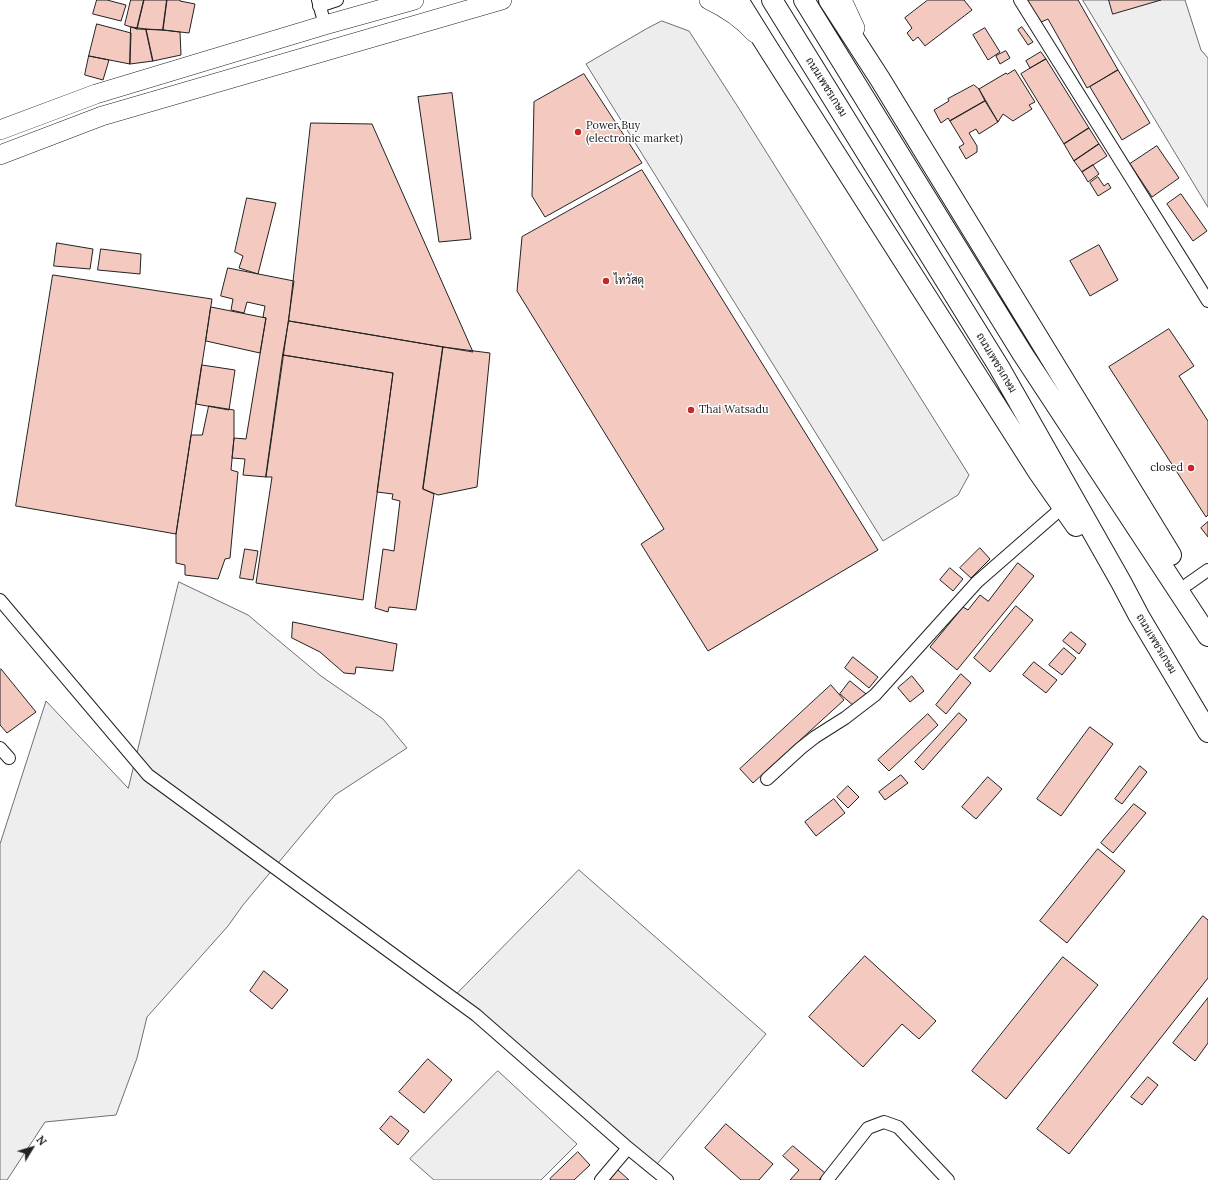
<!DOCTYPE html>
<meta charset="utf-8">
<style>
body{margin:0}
#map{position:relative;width:1208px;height:1180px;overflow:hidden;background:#fff;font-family:Lora,serif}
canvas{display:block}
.north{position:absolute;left:12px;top:1128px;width:40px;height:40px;-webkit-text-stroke:3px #fff;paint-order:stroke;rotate:52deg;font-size:11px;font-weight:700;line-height:16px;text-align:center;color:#222}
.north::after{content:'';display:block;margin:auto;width:14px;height:18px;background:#222;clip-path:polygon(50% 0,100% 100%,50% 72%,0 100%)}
</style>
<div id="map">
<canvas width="1208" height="1180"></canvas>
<div class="north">N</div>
</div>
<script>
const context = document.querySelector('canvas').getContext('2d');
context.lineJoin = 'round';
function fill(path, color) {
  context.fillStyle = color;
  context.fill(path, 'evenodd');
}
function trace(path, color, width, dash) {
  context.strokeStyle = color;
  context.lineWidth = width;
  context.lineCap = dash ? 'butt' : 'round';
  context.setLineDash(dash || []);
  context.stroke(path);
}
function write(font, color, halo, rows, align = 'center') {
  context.font = font + ' Lora,Sarabun,serif';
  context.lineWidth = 3;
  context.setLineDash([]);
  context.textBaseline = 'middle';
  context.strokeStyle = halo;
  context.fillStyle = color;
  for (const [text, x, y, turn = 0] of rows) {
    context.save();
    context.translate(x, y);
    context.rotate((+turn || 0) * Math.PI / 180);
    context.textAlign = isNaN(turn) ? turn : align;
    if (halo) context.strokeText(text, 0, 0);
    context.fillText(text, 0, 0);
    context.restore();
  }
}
const green = new Path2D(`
 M1083,0H1185L1201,50L1208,58V207Z
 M179,582L248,615L321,676L383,719L407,748L335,795L243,905L228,926L147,1017L137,1058L116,1115L45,1122L7,1180H0V844L46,701L128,788Z
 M579,870L766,1034L653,1169L453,998Z
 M498,1071L577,1144L541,1180H434L410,1159Z`);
fill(green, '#eee');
trace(green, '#6f6f6f', 1);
const parking = new Path2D(`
 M662,21L689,31L738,107L969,475L958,495L883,541L586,64L646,29Z`);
fill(parking, '#ededed');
trace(parking, '#6f6f6f', 1);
const building = new Path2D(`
 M97,0H107L126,5L121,21L93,14Z
 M131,0H144L137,29L125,25Z
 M144,0H167L163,30L137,29Z
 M167,0H180V1L195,4L189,33L163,30Z
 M928,0H964L972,10L925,46L918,37L913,41L907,33L912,28L905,18Z
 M1026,0H1078L1118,70L1087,88L1048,19L1039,23Z
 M1109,0H1161L1113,14Z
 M97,24L131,33L130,64L89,56Z
 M131,27L146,29L153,61L130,64Z
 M1022,27L1033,42L1028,45L1018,30Z
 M985,28L1000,52L988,60L973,35Z
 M146,29L163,30L180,32L181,55L153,61Z
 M1006,51L1010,58L1000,64L996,56Z
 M1041,52L1046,59L1030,68L1026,61Z
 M89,56L109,60L103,80L85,75Z
 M1046,59L1089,128L1064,144L1021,74Z
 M1015,70L1035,102L1029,105L1032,109L1013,121L1003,114L998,122L979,89L1006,73L1007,74Z
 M1118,70L1150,123L1122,140L1090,87Z
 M584,74L642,163L545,217L532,196L534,102Z
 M974,85L979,89L985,101L950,121L948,118L941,123L934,110L949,101L948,99Z
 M452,93L471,239L439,242L418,97Z
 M985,101L998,122L979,134L976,129L969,133L977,146V152L966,159L959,147L964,144L950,121Z
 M311,123L372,124L473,352L289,321Z
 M1089,128L1099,144L1074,161L1064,144Z
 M1099,144L1107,156L1082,172L1074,161Z
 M1157,146L1179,178L1152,197L1130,164Z
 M1093,165L1099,174L1088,182L1082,172Z
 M642,170L878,550L708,651L641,544L664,529L517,291L522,237Z
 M1098,177L1104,186L1108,183L1111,188L1098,196L1090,183Z
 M1181,194L1207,231L1193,241L1167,204Z
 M247,198L276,203L258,274L239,268L243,256L235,252Z
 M57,243L93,249L90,269L54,266Z
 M1099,245L1118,280L1090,296L1070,261Z
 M101,249L141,254L140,274L98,270Z
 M228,268L294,281L266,477L243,475L245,459L232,458L234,438L246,439L266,318L263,317L265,306L247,302L244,313L231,310L233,299L221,296Z
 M53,275L212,299L176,534L16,506Z
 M211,307L266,318L260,353L206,341Z
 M289,321L443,347L423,489L434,494L416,610L389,607L388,612L375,608L383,549L394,551L400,501L392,499L393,494L377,492L393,373L283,355Z
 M1169,329L1194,366L1179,376L1208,421V515L1206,517L1109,367Z
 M443,347L490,353L477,487L438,495L423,489Z
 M283,355L393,373L363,600L256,583L272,477H266Z
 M202,365L235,370L229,410L196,404Z
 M209,406L234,410V438L231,470L238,472L230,558L225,559L218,579L185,575V565L176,563V534L191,435H202Z
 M1208,522V537L1201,528Z
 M980,548L990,559L971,578L960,568Z
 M245,549L258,551L253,580L240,578Z
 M1018,563L1034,576L957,670L930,647L963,607L968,610L980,595L988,601Z
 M950,568L963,579L953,591L940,580Z
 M1016,606L1033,620L990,672L974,658Z
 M293,622L397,644L393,671L356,667L355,674L344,673L320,652L292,638Z
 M1071,632L1086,644L1079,654L1063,641Z
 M1064,648L1076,658L1062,675L1049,665Z
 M853,657L878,677L869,688L845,668Z
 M1034,662L1057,680L1046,693L1023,675Z
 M1,669L36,712L7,733L0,725V670Z
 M961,674L971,683L946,714L936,705Z
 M912,676L924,691L910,702L898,688Z
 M850,681L866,694L855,707L840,694Z
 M831,685L844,700L753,783L740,769Z
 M959,713L967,720L923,770L915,762Z
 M928,714L938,725L889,771L878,760Z
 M1090,727L1113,744L1061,816L1037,799Z
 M1140,766L1147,772L1122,804L1115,799Z
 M901,775L908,783L885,800L879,792Z
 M988,777L1002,789L976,819L962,807Z
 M848,786L859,797L848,808L837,797Z
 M834,799L845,813L816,836L805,822Z
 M1134,804L1146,813L1113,853L1101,843Z
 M1098,849L1125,871L1067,943L1040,921Z
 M1203,916L1208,920V978L1069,1154L1037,1129Z
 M865,956L936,1021L919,1039L902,1024L863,1067L809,1017Z
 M1063,957L1098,985L1006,1099L972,1071Z
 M264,971L288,990L272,1009L250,991Z
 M1208,998V1043L1195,1061L1173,1043Z
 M428,1059L452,1080L424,1113L399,1092Z
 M1148,1077L1158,1085L1142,1105L1131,1097Z
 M391,1116L409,1131L398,1145L380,1129Z
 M726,1124L773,1164L759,1180H741L705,1148Z
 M793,1146L825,1173L819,1180H790L799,1170L783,1156Z
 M578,1152L590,1165L574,1180H551L550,1179Z
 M618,1170L629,1180H610Z`);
fill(building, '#f3c9c0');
trace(building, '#222', 1);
const minor = new Path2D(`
 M318,0L325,25
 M1020,0L1208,301
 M319,6L337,0
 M1188,584L1208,570
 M0,600L148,775L476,1015L628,1148L667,1180
 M0,748L9,758
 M767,779L801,748L815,737L845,718L875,695L977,582L1063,507
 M601,1180L628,1148
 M827,1180L868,1128L884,1122L898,1127L948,1180`);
const primary = new Path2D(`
 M709,0C726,8 742,19 755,33
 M842,0L855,28
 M0,130L96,94L325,25L414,0
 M0,155L102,116L502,0`);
const trunk = new Path2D(`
 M738,0L768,48L1039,473L1076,526
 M772,0L999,367L1121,582L1139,616L1208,732
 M804,0L1022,353L1208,636
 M829,0L880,79L1171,555`);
trace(minor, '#222', 14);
trace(primary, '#222', 20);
trace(trunk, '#222', 22);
trace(minor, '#fff', 12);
trace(primary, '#fff', 19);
trace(trunk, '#fff', 20);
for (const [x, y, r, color] of [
 [578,132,4,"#c62828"],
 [606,281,4,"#c62828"],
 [691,410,4,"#c62828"],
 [1191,468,4,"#c62828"]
]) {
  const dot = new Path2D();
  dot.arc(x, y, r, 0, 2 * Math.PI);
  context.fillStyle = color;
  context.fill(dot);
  trace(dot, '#fff', 1.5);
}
write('11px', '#222', '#fff', [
 ["ถนนเพชรเกษม",826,87,58],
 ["ถนนเพชรเกษม",996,363,59],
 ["ถนนเพชรเกษม",1156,644,59]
]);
write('11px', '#222', '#fff', [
 ["Power Buy",586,126],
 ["(electronic market)",586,139],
 ["ไทวัสดุ",614,281],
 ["Thai Watsadu",699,410],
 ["closed",1183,468,"right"]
], 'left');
</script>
